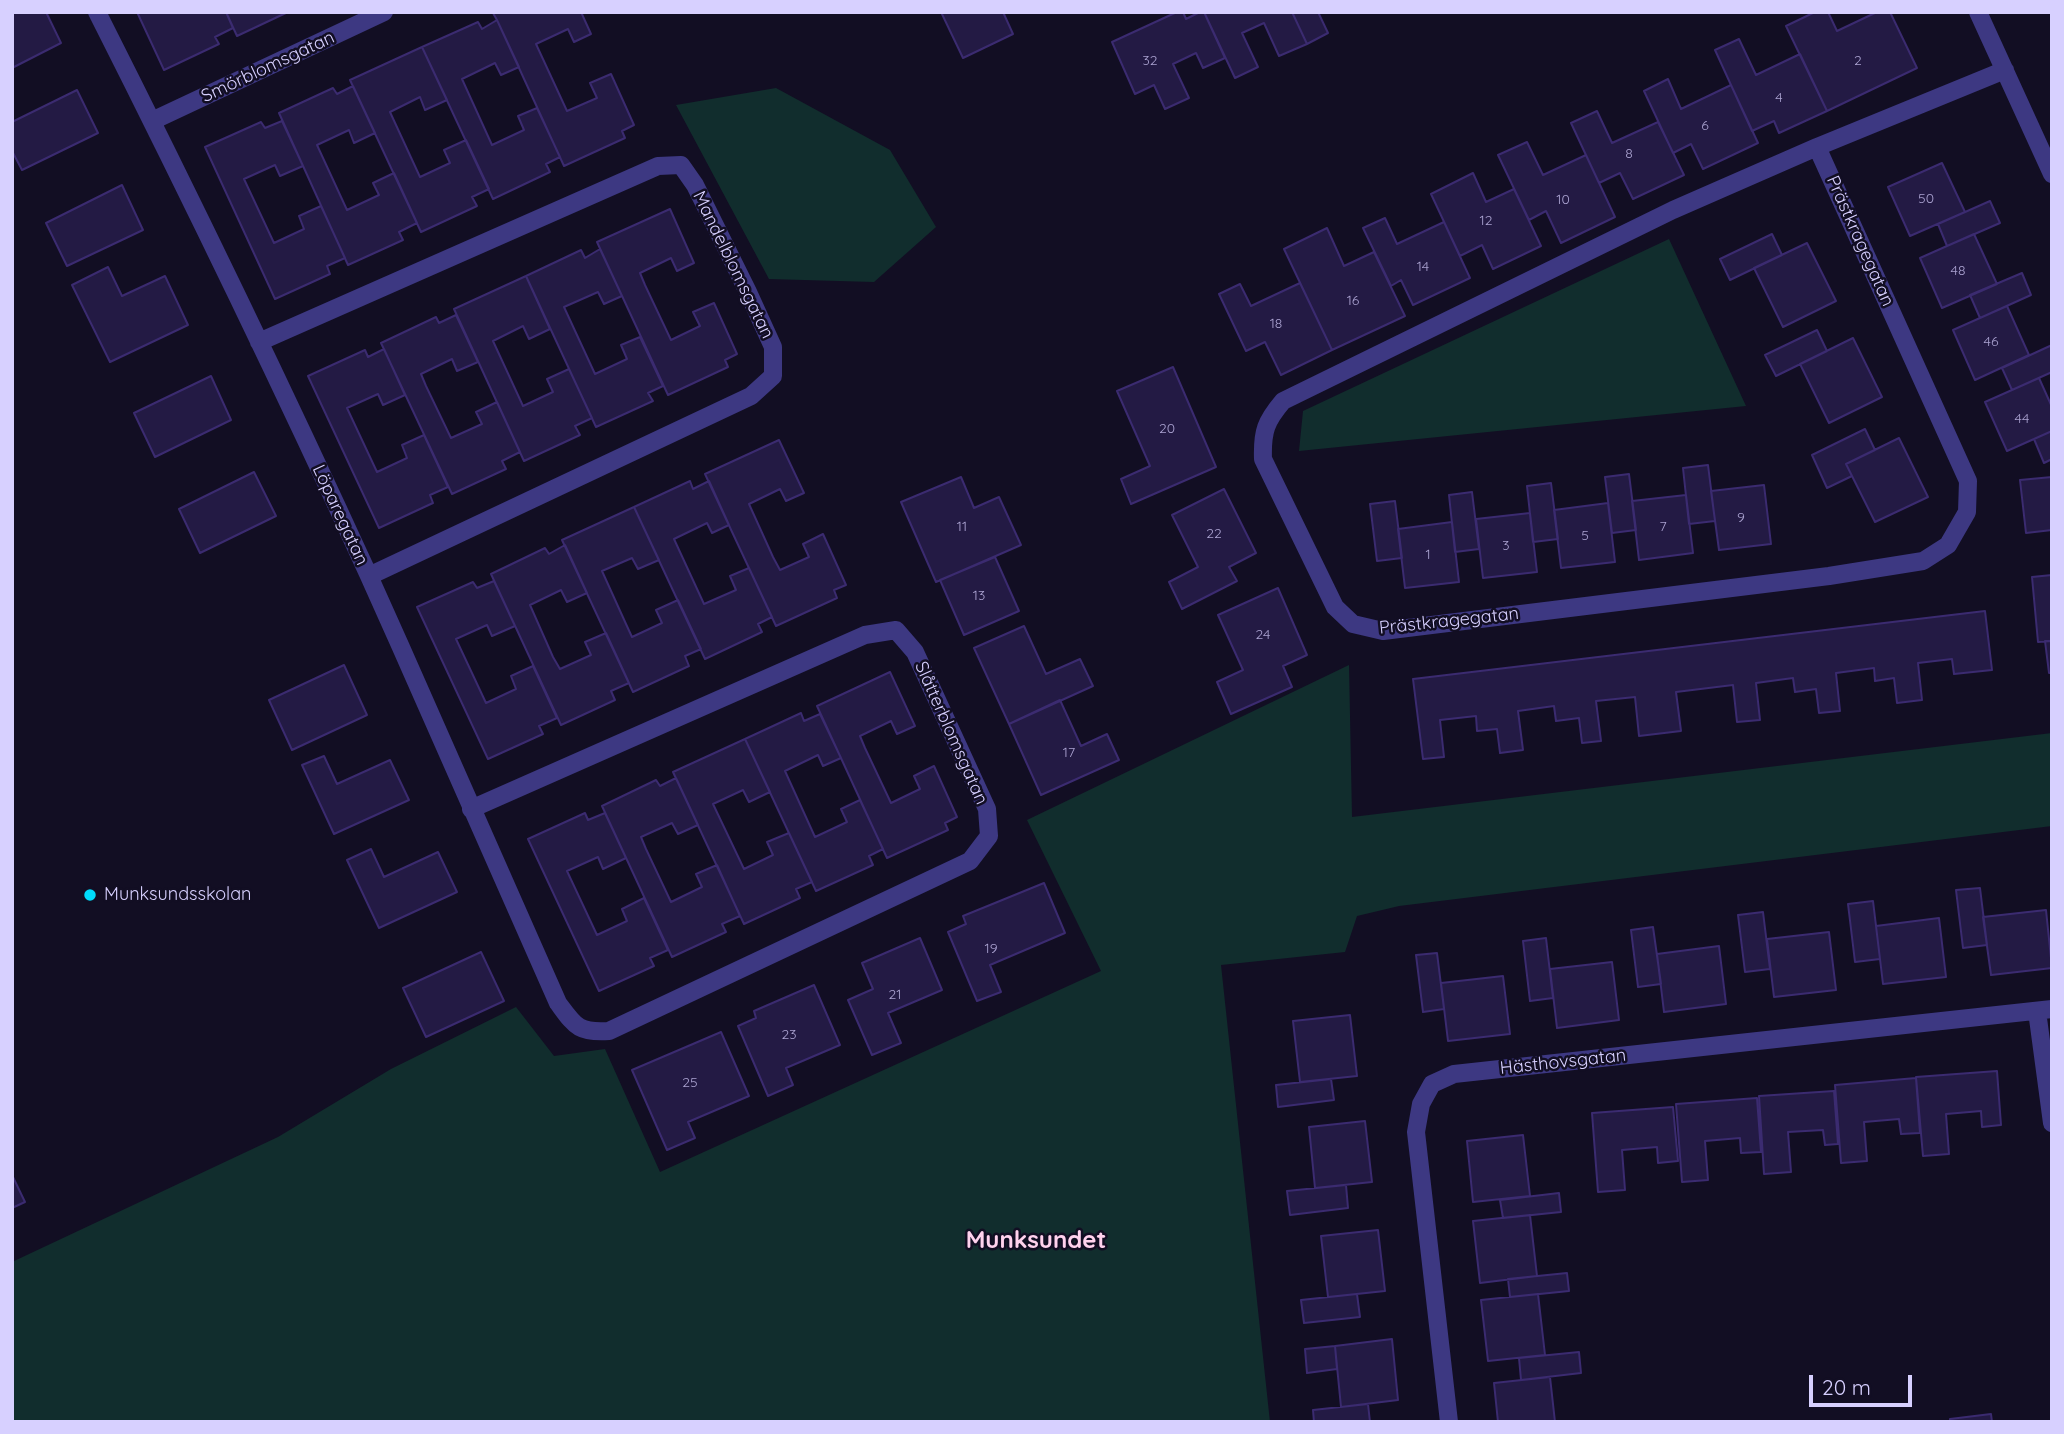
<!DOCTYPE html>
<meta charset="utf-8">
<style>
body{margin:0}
#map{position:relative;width:2064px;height:1434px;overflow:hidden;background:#120e23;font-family:Quicksand,sans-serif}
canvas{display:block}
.frame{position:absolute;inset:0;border:14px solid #d7d0ff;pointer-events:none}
.scale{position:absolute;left:1809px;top:1375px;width:103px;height:32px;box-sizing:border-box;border:4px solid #d7d0ff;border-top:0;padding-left:9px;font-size:21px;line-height:24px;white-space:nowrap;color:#d7d0ff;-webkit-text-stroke:5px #120e23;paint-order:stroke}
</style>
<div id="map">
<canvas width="2064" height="1434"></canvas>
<div class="frame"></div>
<div class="scale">20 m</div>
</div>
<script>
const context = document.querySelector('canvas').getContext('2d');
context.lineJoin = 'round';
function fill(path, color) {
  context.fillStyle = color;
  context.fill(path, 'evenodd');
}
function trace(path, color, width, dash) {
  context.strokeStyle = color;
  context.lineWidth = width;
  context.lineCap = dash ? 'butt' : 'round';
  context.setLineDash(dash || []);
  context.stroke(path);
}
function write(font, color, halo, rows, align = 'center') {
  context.font = font + ' Quicksand,sans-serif';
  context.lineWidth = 5;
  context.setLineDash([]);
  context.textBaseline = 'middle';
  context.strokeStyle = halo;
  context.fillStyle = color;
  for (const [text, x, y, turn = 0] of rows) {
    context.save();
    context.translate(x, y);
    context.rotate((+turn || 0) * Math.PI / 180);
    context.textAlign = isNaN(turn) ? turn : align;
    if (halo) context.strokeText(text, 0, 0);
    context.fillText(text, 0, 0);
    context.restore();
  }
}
fill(new Path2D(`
 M776,88L890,150L936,227L874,282L769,279L676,105Z
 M1669,239L1746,406L1299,451L1303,411Z
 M1349,665L1352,817L2052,733V826L1399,906L1357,916L1345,952L1221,965L1270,1422H12V1262L278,1137L391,1069L516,1007L554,1056L605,1049L660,1172L1101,971L1027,820Z`), '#112d2d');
const building = new Path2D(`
 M12,12H46L61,43L12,68Z
 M137,12H226L233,28L215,37L219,44L164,70Z
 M226,12H288L237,36Z
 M495,12H581L591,34L574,42L568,29L536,44L567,111L597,98L590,83L611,74L634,125L622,131L625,138L564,166L497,20L493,13Z
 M941,12H1003L1013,34L963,58Z
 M1177,12H1183L1186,19L1200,12H1204L1225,58L1203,68L1196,53L1173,64L1189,98L1165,109L1154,85L1135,94L1112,42Z
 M1204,12H1292L1307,44L1279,56L1264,23L1242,33L1258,67L1235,78Z
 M1292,12H1318L1328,33L1307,44Z
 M1815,12H1828L1837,31L1877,12H1890L1917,68L1827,111L1786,26Z
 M497,20L519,67L501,75L495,63L462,79L492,145L524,130L518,116L537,108L560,157L546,164L550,172L493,199L422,47L478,22L482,29Z
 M1739,39L1756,75L1800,54L1827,111L1779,133L1774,121L1752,131L1715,50Z
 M422,47L447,100L425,110L420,97L390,112L420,177L450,163L444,150L466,140L489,189L472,197L477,206L421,232L350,80Z
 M1668,79L1681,109L1731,85L1758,143L1703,169L1691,144L1673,153L1644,91Z
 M353,86L375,133L354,143L349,130L317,145L347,210L379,195L373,183L394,173L417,223L399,232L403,240L348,265L279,113L333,88L337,94Z
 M77,90L98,133L22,170L12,151V122Z
 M1597,111L1612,143L1658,122L1684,175L1633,199L1620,173L1599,183L1571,123Z
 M282,121L303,166L280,176L275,165L244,179L274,243L304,229L299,216L321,206L345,258L327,266L330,274L275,299L205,147L261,122L265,128Z
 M1527,142L1543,175L1586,155L1615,217L1561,243L1546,211L1529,220L1498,155Z
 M1942,163L1965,212L1910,236L1888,187Z
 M1473,173L1486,202L1514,189L1541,246L1493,269L1482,245L1460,256L1431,194Z
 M122,185L143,230L67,266L46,223Z
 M1990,201L2000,223L1947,246L1938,224Z
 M670,209L694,263L677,271L671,258L640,273L645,285L671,340L700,326L693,312L714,303L737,354L725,360L728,367L668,395L597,242Z
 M1385,218L1397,244L1444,222L1470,278L1413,305L1401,280L1391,286L1363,228Z
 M1327,228L1344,266L1374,252L1405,316L1332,350L1284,249Z
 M1772,234L1782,255L1730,280L1720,259Z
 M1974,234L1997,284L1942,308L1920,258Z
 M1807,243L1836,301L1783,327L1754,268Z
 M600,249L622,296L604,304L598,292L564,307L595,374L627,359L621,345L640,337L663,386L648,393L653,401L596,427L526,276L581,250L585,258Z
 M108,267L122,296L165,276L188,325L110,362L72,285Z
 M2022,273L2031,295L1980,318L1970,295Z
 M526,276L550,329L529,339L523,326L493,341L523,406L553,392L547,379L569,369L592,418L575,426L580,435L524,461L454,309Z
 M1300,283L1332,350L1281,375L1265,342L1246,351L1219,294L1240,284L1251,306Z
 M2007,306L2029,355L1975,380L1953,330Z
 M456,315L478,362L457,371L452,359L421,374L426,386L451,438L482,424L476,412L497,402L520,452L502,461L506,469L452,494L381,343L436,317L439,323Z
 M1817,330L1827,351L1776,376L1765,355Z
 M1853,338L1882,397L1829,423L1800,364Z
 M2052,345V372L2012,390L2002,368Z
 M384,349L405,395L383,405L378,394L347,408L377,472L407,458L402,445L424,435L448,487L430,495L433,503L379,528L308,376L365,350L368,357Z
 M1173,367L1216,467L1131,504L1121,479L1150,466L1117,391Z
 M211,376L231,420L155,457L134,413Z
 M2039,378L2052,407V431L2007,451L1985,402Z
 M1865,429L1875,450L1846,464L1852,476L1827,488L1812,455Z
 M2052,431V459L2044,463L2034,439Z
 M1899,438L1928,497L1875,522L1846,464Z
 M779,440L804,493L786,501L780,489L749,504L773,557L780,570L809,557L803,544L823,534L846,585L834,590L837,598L776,626L705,474Z
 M1708,465L1715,521L1689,524L1683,468Z
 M254,472L276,516L200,553L179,509Z
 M1629,474L1636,530L1612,533L1605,477Z
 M961,477L974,508L999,497L1021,545L936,582L901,502Z
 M2052,477V530L2026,533L2020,480Z
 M690,481L693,489L709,481L729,525L712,533L707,523L674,539L704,604L736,590L730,576L749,568L772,617L758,624L762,632L705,659L634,507Z
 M1551,483L1558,539L1533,542L1527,486Z
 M1764,485L1771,544L1719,550L1711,491Z
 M1224,489L1256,553L1229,567L1237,581L1182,609L1169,582L1198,567L1172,515Z
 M1472,492L1479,549L1455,552L1449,495Z
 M1686,495L1693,553L1639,560L1632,501Z
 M1395,501L1402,558L1377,561L1370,504Z
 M1608,503L1615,562L1561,568L1554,510Z
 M634,507L659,560L638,569L632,558L602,571L626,624L632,637L662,623L656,610L678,600L701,649L685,656L689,666L633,692L562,540Z
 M1530,513L1537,572L1483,578L1476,519Z
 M1452,522L1459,582L1405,588L1398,529Z
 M565,545L587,593L567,602L561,590L530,605L553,657L560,669L591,655L585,642L606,633L629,683L611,691L615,700L561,725L491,574L545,548L549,554Z
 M995,557L1019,611L964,635L940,580Z
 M2052,575V641L2038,642L2032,577Z
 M494,581L515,626L492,636L487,625L456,639L486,703L516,689L511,676L533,666L557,718L539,726L543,734L488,759L417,607L473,582L477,588Z
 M1278,588L1307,655L1283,666L1292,687L1231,714L1217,682L1243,670L1218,615Z
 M1985,611L1992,670L1954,674L1952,659L1918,663L1922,700L1897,703L1894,678L1875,681L1874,668L1836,673L1840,711L1819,713L1816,689L1795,692L1793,678L1756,683L1760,720L1737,722L1733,685L1676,692L1681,731L1639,736L1635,697L1596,701L1601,741L1582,743L1579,718L1556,721L1554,706L1518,711L1523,750L1500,753L1497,729L1477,731L1476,716L1440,720L1444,757L1423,759L1413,679Z
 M1024,626L1046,674L1080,659L1093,686L1009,724L974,648Z
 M2045,641H2052V673H2049Z
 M344,665L367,715L292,750L269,700Z
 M890,672L915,726L897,734L891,721L860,736L865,748L891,803L920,789L914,776L934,766L957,817L945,823L948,830L887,858L817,706Z
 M1060,700L1081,746L1107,734L1119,760L1041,795L1009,724Z
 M801,713L804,721L820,714L841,758L823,766L818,755L785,771L815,837L847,822L841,809L860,800L883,849L869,856L873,865L816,891L745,739Z
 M745,739L770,792L749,802L743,790L713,804L744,869L773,855L767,842L789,833L812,882L796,889L800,898L744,924L673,772Z
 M324,756L337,784L390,760L409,800L334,834L302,765Z
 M676,778L698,825L678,834L672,823L641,837L646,849L671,902L702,887L696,874L717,865L740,916L722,924L726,932L672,957L602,806L656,780L660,786Z
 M585,813L588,820L605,813L626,858L603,869L598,857L567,871L597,935L627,921L622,909L644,898L668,950L650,958L654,966L599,991L528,839Z
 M371,849L384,877L438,852L457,892L379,928L347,860Z
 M1044,883L1065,933L990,965L1001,992L977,1001L948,932L966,924L963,916Z
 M1980,888L1987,945L1963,948L1956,890Z
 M1873,901L1880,959L1855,962L1848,904Z
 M2046,910L2052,968L1991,975L1983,917Z
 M1763,912L1770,969L1745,972L1738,915Z
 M1939,918L1946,977L1883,984L1876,926Z
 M1653,927L1661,984L1638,987L1631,930Z
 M1829,932L1836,990L1774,997L1767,939Z
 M920,938L942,990L888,1013L901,1043L872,1055L848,1000L873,989L862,963Z
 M1546,938L1553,998L1530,1001L1523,941Z
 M1719,946L1726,1004L1664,1012L1657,954Z
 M481,952L504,1001L426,1037L403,988Z
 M1437,953L1444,1009L1423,1012L1416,955Z
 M1612,962L1619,1020L1557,1028L1550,969Z
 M1503,976L1510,1034L1448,1041L1441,983Z
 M814,985L840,1045L786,1068L793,1085L768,1096L738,1026L756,1018L754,1011Z
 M1350,1015L1357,1076L1300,1082L1293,1021Z
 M721,1032L749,1096L688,1122L695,1138L667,1150L632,1070Z
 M1997,1071L2001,1125L1982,1127L1981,1111L1946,1114L1949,1154L1923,1156L1916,1077Z
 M1916,1078L1920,1133L1901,1134L1899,1119L1864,1122L1867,1161L1841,1163L1835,1085Z
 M1331,1079L1334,1100L1278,1107L1276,1085Z
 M1834,1091L1838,1144L1825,1145L1823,1130L1788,1132L1791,1172L1764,1174L1759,1096Z
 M1757,1098L1761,1152L1741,1153L1740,1138L1705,1141L1708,1180L1682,1182L1676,1104Z
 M1673,1107L1678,1161L1658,1163L1657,1147L1622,1150L1625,1190L1598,1192L1592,1113Z
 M1365,1121L1372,1182L1315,1188L1309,1127Z
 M1523,1135L1530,1196L1473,1202L1467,1141Z
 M12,1175L25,1202L12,1208Z
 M1346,1185L1348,1208L1290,1215L1287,1191Z
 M1559,1193L1561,1212L1503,1218L1500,1200Z
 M1530,1215L1537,1276L1480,1283L1473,1221Z
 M1378,1230L1385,1291L1328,1297L1321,1236Z
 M1567,1273L1569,1291L1510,1297L1508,1279Z
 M1357,1294L1360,1317L1304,1323L1301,1300Z
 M1538,1294L1545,1355L1488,1361L1481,1300Z
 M1392,1339L1398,1400L1341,1407L1335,1346Z
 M1335,1346L1337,1369L1307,1373L1305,1349Z
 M1579,1352L1581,1373L1521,1380L1519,1358Z
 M1550,1377L1555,1422H1498L1494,1383Z
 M1368,1404L1370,1422H1314L1313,1410Z
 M1991,1414L1992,1422H1950V1419Z`);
fill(building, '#231a44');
trace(building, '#3b2b70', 2);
trace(new Path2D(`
 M97,12C191,198 282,386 369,576C433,718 495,861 558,1003C575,1026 578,1033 609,1031L970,861L989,836L987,809L915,652L896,630L865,635L471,809
 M1978,12L2052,174
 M152,121L384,12
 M1817,147L1968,481L1967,512L1948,545L1923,561L1829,576L1383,631L1353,624L1335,607L1263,459C1262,431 1266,421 1283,401L1673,210L1817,147L2005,70
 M259,342L658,166L681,165L695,185L748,292L773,347V376L751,396L369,576
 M2037,1011L2052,1123
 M1449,1422L1416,1132L1421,1104L1432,1084L1454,1074L2052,1009`), '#3d3882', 18);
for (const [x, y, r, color] of [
 [90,895,7,"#00dbfb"]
]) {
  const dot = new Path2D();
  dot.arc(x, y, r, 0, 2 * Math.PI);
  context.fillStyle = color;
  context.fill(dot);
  trace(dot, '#120e23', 2.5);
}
write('14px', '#aaa2d0', null, [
 ["32",1150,61],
 ["2",1858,61],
 ["4",1779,98],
 ["6",1705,126],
 ["8",1629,154],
 ["50",1926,199],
 ["10",1563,200],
 ["12",1486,221],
 ["14",1423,267],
 ["48",1958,271],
 ["16",1353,301],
 ["18",1276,324],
 ["46",1991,342],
 ["44",2022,419],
 ["20",1167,429],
 ["9",1741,518],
 ["11",962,527],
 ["7",1663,527],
 ["22",1214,534],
 ["5",1585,536],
 ["3",1506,546],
 ["1",1428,555],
 ["13",979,596],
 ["24",1263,635],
 ["17",1069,753],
 ["19",991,949],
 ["21",895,995],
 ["23",789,1035],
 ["25",690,1083]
]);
write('18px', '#d7d0ff', '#120e23', [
 ["Smörblomsgatan",268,67,-25],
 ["Prästkragegatan",1860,241,66],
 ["Mandelblomsgatan",733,265,64],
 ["Löparegatan",340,515,65],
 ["Prästkragegatan",1449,621,-6],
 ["Slåtterblomsgatan",951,733,66],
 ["Hästhovsgatan",1563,1062,-6]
]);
write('18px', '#d7d0ff', '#120e23', [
 ["Munksundsskolan",104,895]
], 'left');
write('bold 24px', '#ffd2ed', '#120e23', [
 ["Munksundet",1036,1241]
]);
</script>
